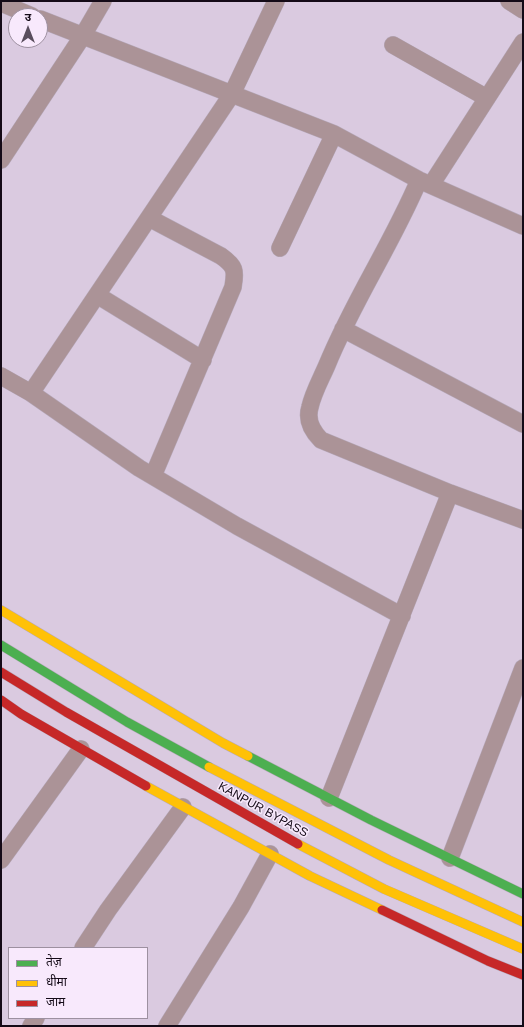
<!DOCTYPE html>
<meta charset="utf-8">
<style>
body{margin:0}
#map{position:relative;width:524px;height:1027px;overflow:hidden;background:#dacae0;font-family:Arial,"Noto Sans Devanagari",sans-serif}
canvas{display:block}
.frame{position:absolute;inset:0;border:2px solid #140a17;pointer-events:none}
.legend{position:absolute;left:8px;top:947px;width:140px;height:72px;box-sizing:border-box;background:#f8e9fc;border:1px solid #9d90a0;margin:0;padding:5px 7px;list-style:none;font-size:12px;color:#140a17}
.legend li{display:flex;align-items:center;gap:8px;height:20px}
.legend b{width:20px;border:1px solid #9d90a0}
.north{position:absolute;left:8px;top:8px;width:40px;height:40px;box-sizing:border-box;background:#f8e9fc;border:1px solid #9d90a0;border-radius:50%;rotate:0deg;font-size:11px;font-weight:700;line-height:16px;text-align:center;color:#140a17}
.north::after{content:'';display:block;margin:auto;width:14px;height:18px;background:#594d5d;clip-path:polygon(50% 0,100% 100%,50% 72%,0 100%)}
</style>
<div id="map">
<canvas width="524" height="1027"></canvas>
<div class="frame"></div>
<ul class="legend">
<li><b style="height:5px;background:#4caf50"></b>तेज़</li>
<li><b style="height:5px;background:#ffc107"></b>धीमा</li>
<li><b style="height:5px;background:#c62828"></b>जाम</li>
</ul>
<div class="north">उ</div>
</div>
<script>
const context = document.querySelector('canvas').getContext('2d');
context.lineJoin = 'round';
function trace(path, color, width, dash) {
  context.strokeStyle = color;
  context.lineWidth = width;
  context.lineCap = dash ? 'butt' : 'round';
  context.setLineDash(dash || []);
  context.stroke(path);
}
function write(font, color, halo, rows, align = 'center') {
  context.font = font + ' Arial,sans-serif';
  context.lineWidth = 3;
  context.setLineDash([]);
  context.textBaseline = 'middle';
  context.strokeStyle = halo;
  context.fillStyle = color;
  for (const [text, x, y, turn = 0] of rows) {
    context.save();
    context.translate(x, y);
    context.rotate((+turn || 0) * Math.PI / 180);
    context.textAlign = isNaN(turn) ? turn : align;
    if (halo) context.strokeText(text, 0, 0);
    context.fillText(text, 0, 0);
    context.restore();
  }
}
const street = new Path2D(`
 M509,1L523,10
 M1,3L32,16
 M40,19L334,134L419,180L523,226
 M393,45L487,98
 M1,160L82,37L103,1
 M419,180C392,244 353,301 327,365C321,379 313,393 310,407C306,420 312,431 321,440L450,493L523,520
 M431,185L523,42
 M149,218L221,256C235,266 236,270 233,287L153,476
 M280,248L334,134
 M97,295L203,360
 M343,329L523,424
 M1,376L31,393L232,94L276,1
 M31,393L139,468L237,526L402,616
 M329,798L450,493
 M450,858L523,668
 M1,860L81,749
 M83,948L108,910L183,807
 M31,1026L36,1018
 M167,1026L241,907L270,854`);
const fast = new Path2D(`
 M1,645L127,722L209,767
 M248,756L371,820L523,894`);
const slow = new Path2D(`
 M1,610L223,743L248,756
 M209,767L389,860L523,922
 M146,786L310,876L382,910
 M298,844L384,889L523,949`);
const jam = new Path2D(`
 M1,672L66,712L298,844
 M1,700L21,714L146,786
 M382,910L488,961L523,975`);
trace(street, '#b6a9ba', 18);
trace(fast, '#b6a9ba', 10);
trace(slow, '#b6a9ba', 10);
trace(jam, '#b6a9ba', 10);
trace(street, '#ab9397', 17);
trace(fast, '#4caf50', 9);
trace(slow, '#ffc107', 9);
trace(jam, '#c62828', 9);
write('12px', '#140a17', '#f8e9fc', [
 ["KANPUR BYPASS",263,810,29]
]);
</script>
